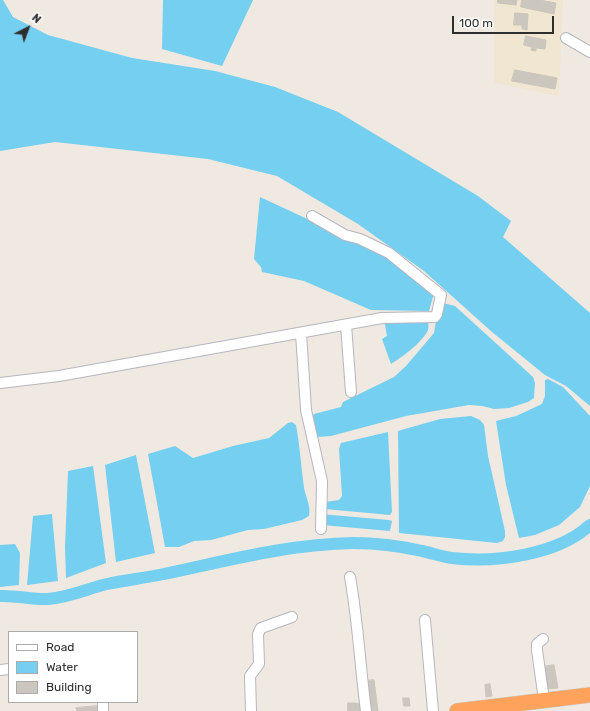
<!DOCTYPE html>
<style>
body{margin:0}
#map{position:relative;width:590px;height:711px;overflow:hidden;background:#efe9e1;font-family:Rubik,sans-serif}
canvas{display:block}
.legend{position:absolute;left:8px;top:631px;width:130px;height:72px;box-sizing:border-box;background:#fff;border:1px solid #ababab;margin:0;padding:5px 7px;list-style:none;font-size:12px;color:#2e2e2e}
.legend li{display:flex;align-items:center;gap:8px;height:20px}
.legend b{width:20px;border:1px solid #ababab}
.north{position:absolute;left:8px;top:8px;width:40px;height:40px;-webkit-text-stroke:3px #fff;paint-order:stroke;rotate:42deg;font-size:11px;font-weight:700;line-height:16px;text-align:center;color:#2e2e2e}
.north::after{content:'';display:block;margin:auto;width:14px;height:18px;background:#2e2e2e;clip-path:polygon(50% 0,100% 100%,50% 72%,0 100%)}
.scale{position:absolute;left:452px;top:16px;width:102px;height:18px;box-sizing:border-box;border:2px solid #2e2e2e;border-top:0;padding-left:5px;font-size:12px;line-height:14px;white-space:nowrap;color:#2e2e2e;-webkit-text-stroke:3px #fff;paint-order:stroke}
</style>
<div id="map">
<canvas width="590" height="711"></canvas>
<ul class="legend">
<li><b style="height:5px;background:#fff"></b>Road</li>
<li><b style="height:11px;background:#75cff0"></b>Water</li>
<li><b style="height:11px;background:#cbc7bf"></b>Building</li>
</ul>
<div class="north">N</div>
<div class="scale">100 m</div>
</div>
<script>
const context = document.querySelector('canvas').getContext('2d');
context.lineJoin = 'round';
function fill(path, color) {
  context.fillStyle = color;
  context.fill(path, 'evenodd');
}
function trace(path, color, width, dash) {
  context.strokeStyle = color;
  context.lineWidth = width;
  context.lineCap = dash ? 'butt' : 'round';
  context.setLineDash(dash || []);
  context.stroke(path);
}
fill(new Path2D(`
 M494,0H563L559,96L494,83Z`), '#f0e6d1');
fill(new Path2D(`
 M0,0H3L13,17L48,35L132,58L215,71L275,87L338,112L478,196L511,221L503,237L590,313V406L566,386L545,375L492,332L424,271L358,224L277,176L208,159L55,142L0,151Z
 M163,0H253L222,66L162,49Z
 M260,197L387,256L434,293L429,311L371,310L304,281L262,272L261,267L254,259Z
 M439,302L455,306L533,377L535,383L534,398L528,402L509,408L494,409L482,406L469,405L406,416L331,436L318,437L313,434L311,419L314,414L341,407L343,402L394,377L406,366L434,333Z
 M428,317C428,321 429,327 428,330C422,343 402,357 391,364L382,339L387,336L384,319Z
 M548,379L563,387L590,416V486L580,507L559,525L535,535L519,538L506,485L496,421L516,416L542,404L545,396V380Z
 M471,416L480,420L484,425L488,456L505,531V537L503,541L497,543L399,533L398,431L440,419Z
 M292,422L296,425C300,446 301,467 304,488C306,497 311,507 309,516L302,520L264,529L248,530L211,540L194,541L179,547H165L148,454L175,446L193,458L233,446L269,438L288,423Z
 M388,432L392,512L390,515L325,509V502L339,500L342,496L339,449L341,443Z
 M136,455L155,553L116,562L105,465Z
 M93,466L106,563L66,578L65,547L68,471Z
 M52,514L58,581L27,585L33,516Z
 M320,514L389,520L392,521L390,531L322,525Z
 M15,544L20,553L19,585L0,587V545Z`), '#75cff0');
trace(new Path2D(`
 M0,596C16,595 33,600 48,599C71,597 86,589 107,584C126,580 145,578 164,574C226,561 289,544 353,543C376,543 400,546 422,551C432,553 442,557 452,558C495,563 558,555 590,525`), '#75cff0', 12);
const building = new Path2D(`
 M498,0H517L516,5L498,3Z
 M522,0H539L556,3L554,14L521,7Z
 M515,13L528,14L527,30L522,29V25H514Z
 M526,36L546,40L545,49L536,48V51L531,50L532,47L524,45Z
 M515,70L557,78L555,89L512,81Z
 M554,665L558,688L546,689L542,667Z
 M374,680L378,711H368L365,681Z
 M490,684L492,696L486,697L485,685Z
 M403,698H409L410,706H404Z
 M348,703H356V711H348Z
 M364,703L365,711H357L356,704Z
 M97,706L98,711H77L76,708Z`);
fill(building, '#cbc7bf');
trace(building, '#cbc5ba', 1);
const minor = new Path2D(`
 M566,38L590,52
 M346,325L351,392
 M301,333L306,410L322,481L321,529
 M0,383L59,376L382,318L435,317L437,314L441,295L389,253L360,239L345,235L312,216
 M350,577C358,621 360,666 366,711
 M425,620L433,711
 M543,639L537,644V650L544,700
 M0,670L9,669
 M103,702V711
 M251,711L250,676L259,664L258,634L261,628L292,617`);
const highway = new Path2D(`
 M457,711L590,695`);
trace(minor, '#b4b7c1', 12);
trace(highway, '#c9c9c9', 16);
trace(minor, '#fff', 10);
trace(highway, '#ffa35c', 15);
</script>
